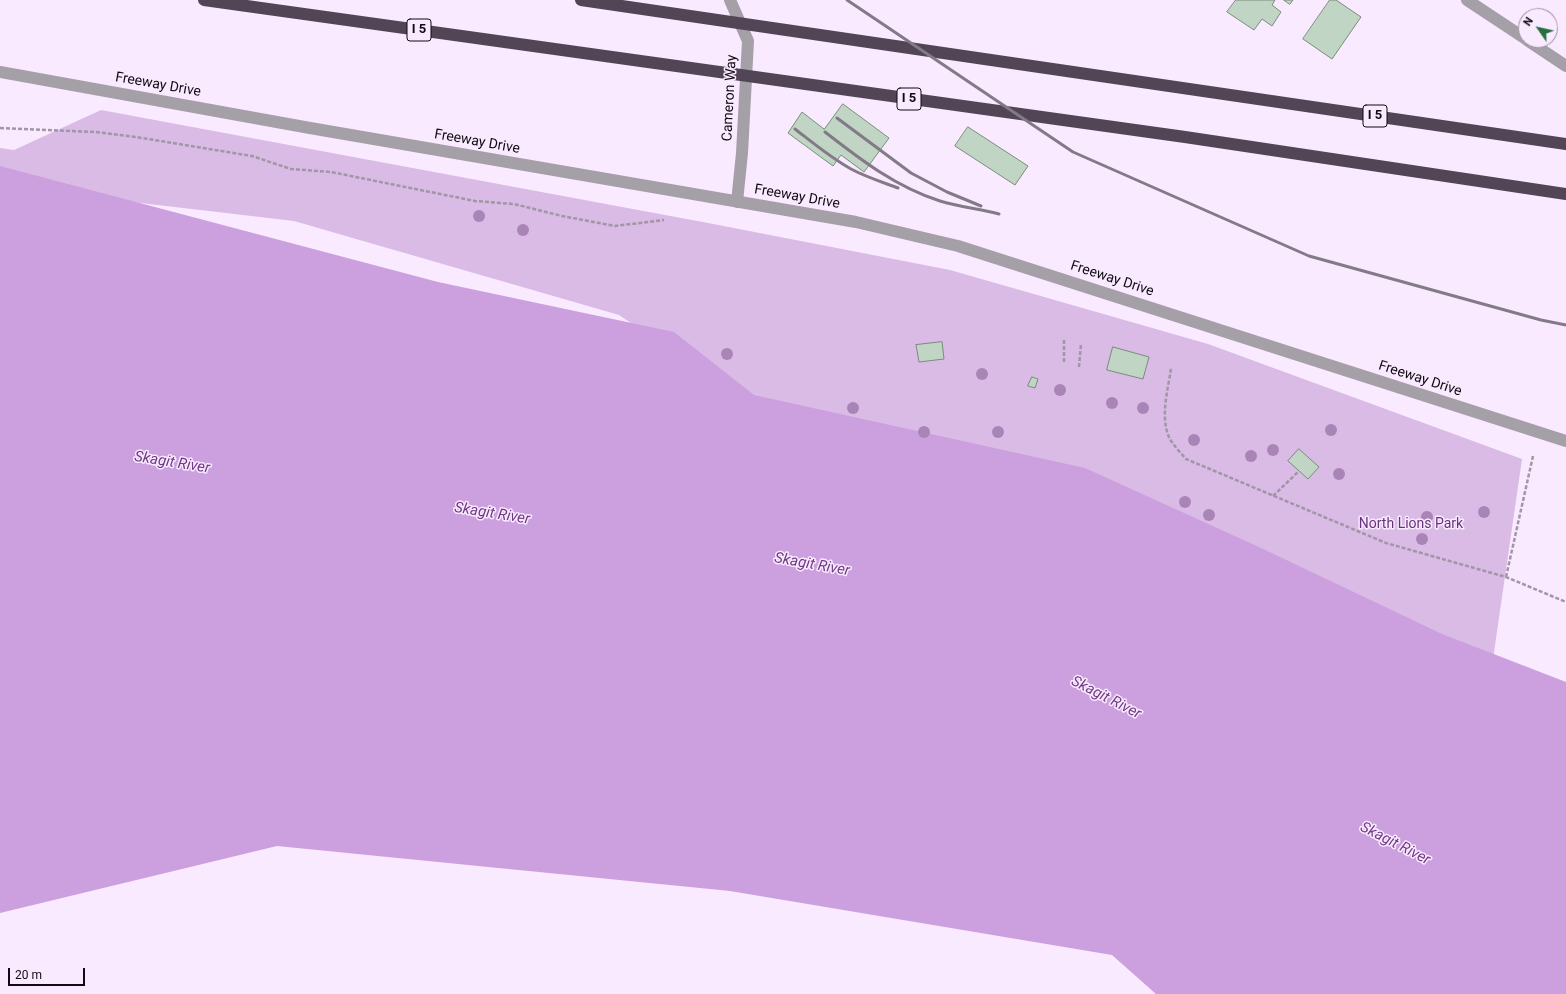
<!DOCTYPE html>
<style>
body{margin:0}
#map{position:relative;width:1566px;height:994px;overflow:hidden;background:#f9eaff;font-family:Roboto,sans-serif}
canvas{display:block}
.north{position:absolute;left:1518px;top:8px;width:40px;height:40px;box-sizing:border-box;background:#f9eaff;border:1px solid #9b91a0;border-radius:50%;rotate:304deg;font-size:11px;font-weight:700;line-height:16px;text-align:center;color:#0f0b11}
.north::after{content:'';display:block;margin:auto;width:14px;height:18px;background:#25703e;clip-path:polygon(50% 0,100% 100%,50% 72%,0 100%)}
.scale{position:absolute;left:8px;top:968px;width:77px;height:18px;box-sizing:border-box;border:2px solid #0f0b11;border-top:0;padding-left:5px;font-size:12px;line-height:14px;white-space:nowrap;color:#0f0b11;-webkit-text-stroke:3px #f9eaff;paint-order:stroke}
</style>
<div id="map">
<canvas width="1566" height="994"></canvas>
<div class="north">N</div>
<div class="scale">20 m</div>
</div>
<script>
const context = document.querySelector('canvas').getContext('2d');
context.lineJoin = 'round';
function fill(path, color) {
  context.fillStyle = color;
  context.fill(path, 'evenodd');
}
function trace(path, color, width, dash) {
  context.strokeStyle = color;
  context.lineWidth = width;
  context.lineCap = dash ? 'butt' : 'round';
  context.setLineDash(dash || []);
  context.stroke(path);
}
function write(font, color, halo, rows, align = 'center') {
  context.font = font + ' Roboto,sans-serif';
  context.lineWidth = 3;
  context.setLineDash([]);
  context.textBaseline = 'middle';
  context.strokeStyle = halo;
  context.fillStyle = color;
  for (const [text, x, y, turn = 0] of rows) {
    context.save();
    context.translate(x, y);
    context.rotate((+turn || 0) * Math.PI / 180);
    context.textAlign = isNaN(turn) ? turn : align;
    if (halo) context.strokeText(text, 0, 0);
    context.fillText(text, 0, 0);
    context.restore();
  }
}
fill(new Path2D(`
 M101,110L708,223L950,270L1208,344L1522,459L1492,666L789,430L619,315L294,221L115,200L0,215V148L14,150Z`), '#d9bbe5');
fill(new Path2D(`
 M0,166L438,282L674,332L754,395L1085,468L1259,547L1442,634L1566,682V994H1156L1112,955L730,891L277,846L0,913Z`), '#cca0de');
const building = new Path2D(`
 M1236,0H1275L1272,5L1281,12L1272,26L1262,19L1254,30L1227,12Z
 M1284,0H1293L1290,4Z
 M1330,0H1336L1361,17L1332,59L1303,39Z
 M843,104L889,138L864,172L841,155L833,166L788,133L802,112L824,129Z
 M968,127L1028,166L1015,185L955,146Z
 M942,342L944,359L919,362L916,345Z
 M1113,347L1149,357L1143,379L1107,370Z
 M1032,377L1038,379L1035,388L1028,386Z
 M1299,449L1319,467L1308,479L1288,461Z`);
fill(building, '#c1d5c5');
trace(building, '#7a8c7d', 1);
trace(new Path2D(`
 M0,128L96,132L136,137L252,156L291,169L331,172L475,201L514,204L562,216L615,226L664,220
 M1064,362V340
 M1079,367L1081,344
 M1171,369C1168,389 1160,417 1169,437C1172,444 1180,452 1186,459L1386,543L1506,577L1566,602
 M1273,496L1299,471
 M1506,577L1533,456`), '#a096a5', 2.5, [4, 2]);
trace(new Path2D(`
 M730,0L748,41L742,153L737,202
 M1467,0L1526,39
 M1527,40L1566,66
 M0,72L310,128L856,222L958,246L1566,441`), '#a59fa7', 12);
trace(new Path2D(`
 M204,0L1185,137L1566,194
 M581,0L1566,144`), '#514556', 12);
trace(new Path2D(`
 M847,0L1073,152L1309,256L1541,320L1566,325
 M837,118L911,173L947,192L981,206
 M795,129C813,143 831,158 851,169C866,177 882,182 898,188
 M825,132C861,160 896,187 940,201C959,207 980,209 999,214`), '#837a87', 3);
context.fillStyle = '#a985b7';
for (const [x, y] of [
 [479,216],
 [523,230],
 [727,354],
 [982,374],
 [1060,390],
 [1112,403],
 [853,408],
 [1143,408],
 [1331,430],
 [924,432],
 [998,432],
 [1194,440],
 [1273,450],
 [1251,456],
 [1339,474],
 [1185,502],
 [1484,512],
 [1209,515],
 [1427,517],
 [1422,539]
]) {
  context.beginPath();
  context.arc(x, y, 6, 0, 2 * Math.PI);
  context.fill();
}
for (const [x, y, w] of [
 [419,30,24],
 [909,99,24],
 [1375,116,24]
]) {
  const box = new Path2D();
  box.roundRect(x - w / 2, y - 11, w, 22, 3);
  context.fillStyle = '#f9eaff';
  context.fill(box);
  trace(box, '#0f0b11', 1);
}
write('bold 13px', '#0f0b11', null, [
 ["I 5",419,30],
 ["I 5",909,99],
 ["I 5",1375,116]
]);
write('14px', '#0f0b11', '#f9eaff', [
 ["Freeway Drive",158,85,10],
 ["Cameron Way",730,98,-87],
 ["Freeway Drive",477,142,10],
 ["Freeway Drive",797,197,10],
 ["Freeway Drive",1112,279,18],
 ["Freeway Drive",1420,379,18]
]);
write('14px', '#68327c', '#f9eaff', [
 ["North Lions Park",1411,524]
]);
write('italic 15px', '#703984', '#f9eaff', [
 ["Skagit River",172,463,9],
 ["Skagit River",492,514,9],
 ["Skagit River",812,565,10],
 ["Skagit River",1106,698,27],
 ["Skagit River",1395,844,27]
]);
</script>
